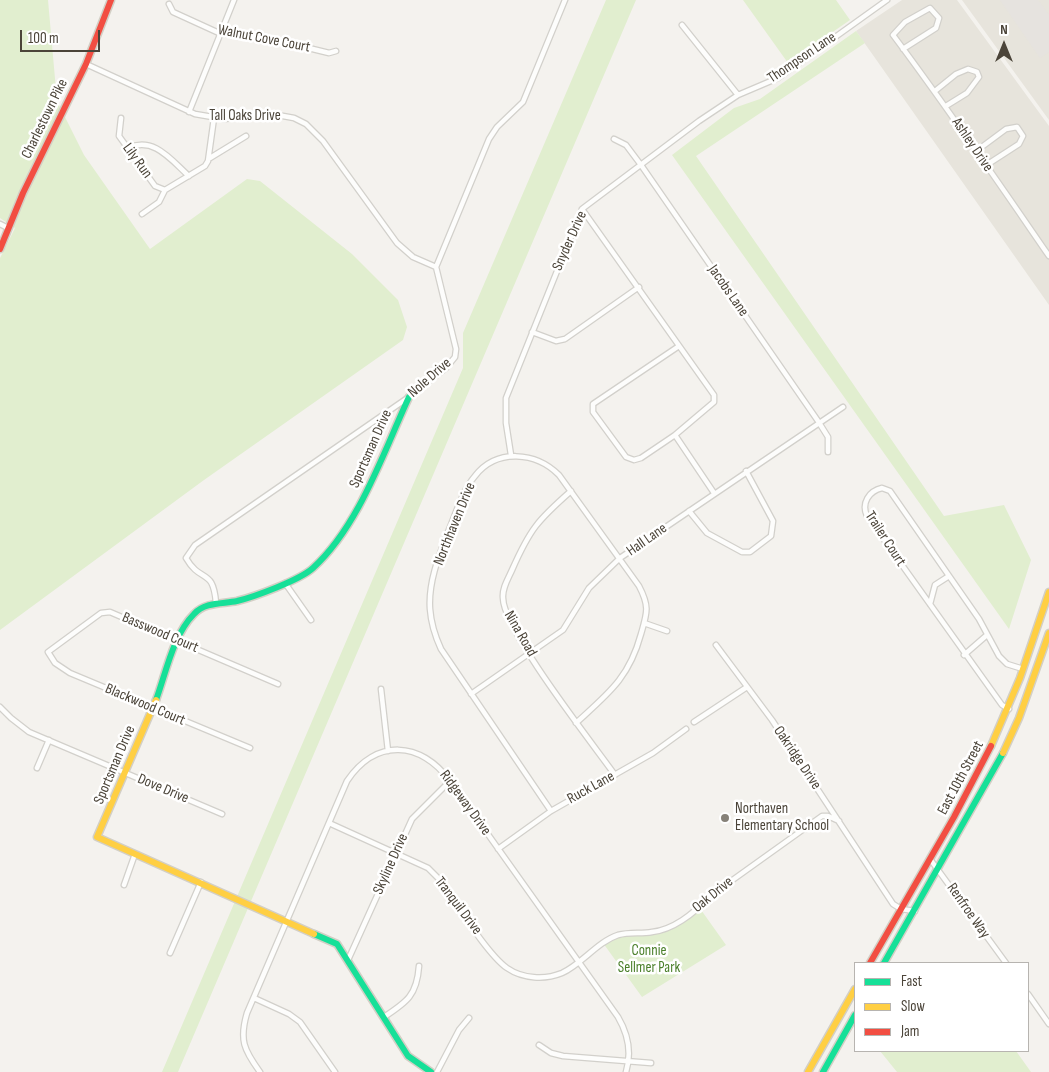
<!DOCTYPE html>
<style>
body{margin:0}
#map{position:relative;width:1049px;height:1072px;overflow:hidden;background:#f4f2ee;font-family:"Sofia Sans Condensed",sans-serif}
canvas{display:block}
.legend{position:absolute;left:854px;top:962px;width:175px;height:90px;box-sizing:border-box;background:#fff;border:1px solid #b7b4b0;margin:0;padding:6px 9px;list-style:none;font-size:15px;color:#4b4439}
.legend li{display:flex;align-items:center;gap:10px;height:25px}
.legend b{width:25px;border:1px solid #b7b4b0}
.north{position:absolute;left:979px;top:20px;width:50px;height:50px;-webkit-text-stroke:4px #fff;paint-order:stroke;rotate:0deg;font-size:14px;font-weight:700;line-height:20px;text-align:center;color:#4b4439}
.north::after{content:'';display:block;margin:auto;width:18px;height:22px;background:#4b4439;clip-path:polygon(50% 0,100% 100%,50% 72%,0 100%)}
.scale{position:absolute;left:20px;top:30px;width:80px;height:22px;box-sizing:border-box;border:2px solid #4b4439;border-top:0;padding-left:6px;font-size:15px;line-height:18px;white-space:nowrap;color:#4b4439;-webkit-text-stroke:4px #fff;paint-order:stroke}
</style>
<div id="map">
<canvas width="1049" height="1072"></canvas>
<ul class="legend">
<li><b style="height:6px;background:#16e098"></b>Fast</li>
<li><b style="height:6px;background:#ffcf43"></b>Slow</li>
<li><b style="height:6px;background:#f24e42"></b>Jam</li>
</ul>
<div class="north">N</div>
<div class="scale">100 m</div>
</div>
<script>
const context = document.querySelector('canvas').getContext('2d');
context.lineJoin = 'round';
function fill(path, color) {
  context.fillStyle = color;
  context.fill(path, 'evenodd');
}
function trace(path, color, width, dash) {
  context.strokeStyle = color;
  context.lineWidth = width;
  context.lineCap = dash ? 'butt' : 'round';
  context.setLineDash(dash || []);
  context.stroke(path);
}
function write(font, color, halo, rows, align = 'center') {
  context.font = font + ' "Sofia Sans Condensed",sans-serif';
  context.lineWidth = 5;
  context.setLineDash([]);
  context.textBaseline = 'middle';
  context.strokeStyle = halo;
  context.fillStyle = color;
  for (const [text, x, y, turn = 0] of rows) {
    context.save();
    context.translate(x, y);
    context.rotate((+turn || 0) * Math.PI / 180);
    context.textAlign = isNaN(turn) ? turn : align;
    if (halo) context.strokeText(text, 0, 0);
    context.fillText(text, 0, 0);
    context.restore();
  }
}
fill(new Path2D(`
 M902,0H957L1049,126V305L856,31Z
 M962,0H1049V120Z`), '#e7e4dc');
fill(new Path2D(`
 M0,0H48L57,101L84,155L150,249L247,179L260,181L352,254L398,300L407,327L403,340L204,480L0,630V258L15,228L0,218Z
 M606,0H636L178,1072H162L463,368V333Z
 M743,0H836L850,20L788,63Z
 M856,31L865,43L696,156L944,516L1004,505L1031,560L1009,629L672,155L734,108L760,99Z
 M699,907L726,945L642,997L603,943L626,933H652L678,922Z
 M880,1051H1016L1031,1072H897Z`), '#e1eecf');
fill(new Path2D(`
 M1000,0H1038L1049,15V52L1040,58Z`), '#e6e3df');
const street = new Path2D(`
 M169,4L173,12L219,33L284,42L329,53L336,51
 M682,25L738,95L778,78L887,0
 M903,49L936,28L939,18L930,8L905,22L893,35C947,107 998,182 1049,256
 M86,64L195,114L224,119L272,114L294,118L306,124L323,141L397,243L413,257L436,267
 M935,91L956,74L968,69L977,72L979,77L967,93L946,106
 M189,112L234,0
 M121,118L119,136L155,186L165,190L205,166L208,161L214,118
 M614,139L626,145L641,165L818,421L828,437V452
 M128,148C154,136 171,160 189,176
 M975,152L1006,129L1017,127L1023,136L1019,144L985,166
 M210,158L246,136
 M582,209L714,395V402L675,435L714,493
 M142,214L159,202L165,190
 M0,224L8,228
 M532,332L556,341L565,339L639,287
 M675,435L641,458L634,460L626,457L593,412V404L679,346
 M511,455L506,423V398L582,209L699,121L738,95
 M571,491C538,520 530,529 512,570C508,579 502,588 503,598C503,630 593,744 615,775
 M689,511L707,533L742,552H750L771,536L773,521L746,471
 M285,583L311,620
 M216,603C213,567 201,584 186,558L195,545L409,397L446,368L455,357L456,349L436,267L489,139L497,127L523,102L565,0
 M930,604L935,585L949,576
 M644,623L667,631
 M716,645L772,720L893,904L901,909L915,911
 M964,655L987,635
 M381,689L388,751
 M471,694L563,630L589,588L620,558L843,407
 M0,707L11,718L29,732L222,814
 M1009,709L1002,705C957,642 912,579 867,516C861,503 869,491 882,488L890,491L979,619L999,656L1007,664L1023,669
 M694,722L747,687
 M250,748L70,673L55,663L48,652L101,613L110,612L278,684
 M37,768L49,740
 M551,811L441,649C435,636 431,623 430,609C428,581 440,553 450,527C457,510 463,490 475,476C497,448 536,452 559,475L639,586C650,607 647,613 641,634C629,678 609,693 576,723
 M329,823L428,868L438,878C454,900 487,954 507,968C523,979 545,980 562,973C582,964 597,942 618,935C630,932 641,934 652,932C672,930 694,914 706,899L822,816H828L839,821
 M498,849L551,811L653,753L686,729
 M930,859L1006,963
 M124,885L135,854
 M170,953L201,882
 M348,960L412,819L450,781
 M1028,994L1049,1024
 M254,998L289,1014L300,1022L335,1072
 M384,1017C407,1002 417,995 419,966
 M539,1045L551,1053L563,1056L651,1063
 M260,1072C244,1050 239,1040 247,1013L347,781C376,738 421,741 450,781L618,1017C628,1034 632,1052 626,1072
 M437,1072L459,1030L469,1018`);
const fast = new Path2D(`
 M156,700C166,673 173,635 194,614C205,602 222,604 237,601C254,597 300,580 313,568C359,526 383,453 409,397
 M314,934L337,944L408,1056L431,1072
 M884,963L1003,753
 M823,1072L855,1015`);
const slow = new Path2D(`
 M156,700L97,837L314,934
 M991,746L1020,678L1049,592
 M1003,753L1019,718L1049,633
 M808,1072L855,989`);
const jam = new Path2D(`
 M0,249L23,193L86,64L111,0
 M870,963L954,817L991,746`);
trace(street, '#d2d0cb', 7);
trace(fast, '#d3cfc5', 9);
trace(slow, '#d3cfc5', 9);
trace(jam, '#d3cfc5', 9);
trace(street, '#fdfdfc', 4.5);
trace(fast, '#16e098', 6);
trace(slow, '#ffcf43', 6);
trace(jam, '#f24e42', 6);
for (const [x, y, r, color] of [
 [725,818,5,"#868178"]
]) {
  const dot = new Path2D();
  dot.arc(x, y, r, 0, 2 * Math.PI);
  context.fillStyle = color;
  context.fill(dot);
  trace(dot, '#fff', 2);
}
write('15px', '#4b4439', '#fff', [
 ["Walnut Cove Court",264,39,11],
 ["Thompson Lane",802,58,-34],
 ["Tall Oaks Drive",245,116],
 ["Charlestown Pike",45,119,-64],
 ["Ashley Drive",972,145,56],
 ["Lily Run",137,161,54],
 ["Snyder Drive",570,241,-66],
 ["Jacobs Lane",728,291,55],
 ["Nole Drive",430,378,-41],
 ["Sportsman Drive",371,449,-66],
 ["Northhaven Drive",455,524,-68],
 ["Trailer Court",885,539,57],
 ["Hall Lane",647,540,-35],
 ["Basswood Court",160,633,23],
 ["Nina Road",520,634,60],
 ["Blackwood Court",145,705,23],
 ["Oakridge Drive",797,758,56],
 ["Sportsman Drive",115,765,-67],
 ["East 10th Street",961,778,-62],
 ["Ruck Lane",591,788,-29],
 ["Dove Drive",163,789,23],
 ["Ridgeway Drive",465,803,54],
 ["Skyline Drive",391,864,-66],
 ["Oak Drive",713,895,-39],
 ["Tranquil Drive",458,906,53],
 ["Renfroe Way",968,911,55]
]);
write('15px', '#4b4439', '#fff', [
 ["Northaven",735,809],
 ["Elementary School",735,826]
], 'left');
write('15px', '#4a7f2a', '#fff', [
 ["Connie",649,951],
 ["Sellmer Park",649,968]
]);
</script>
